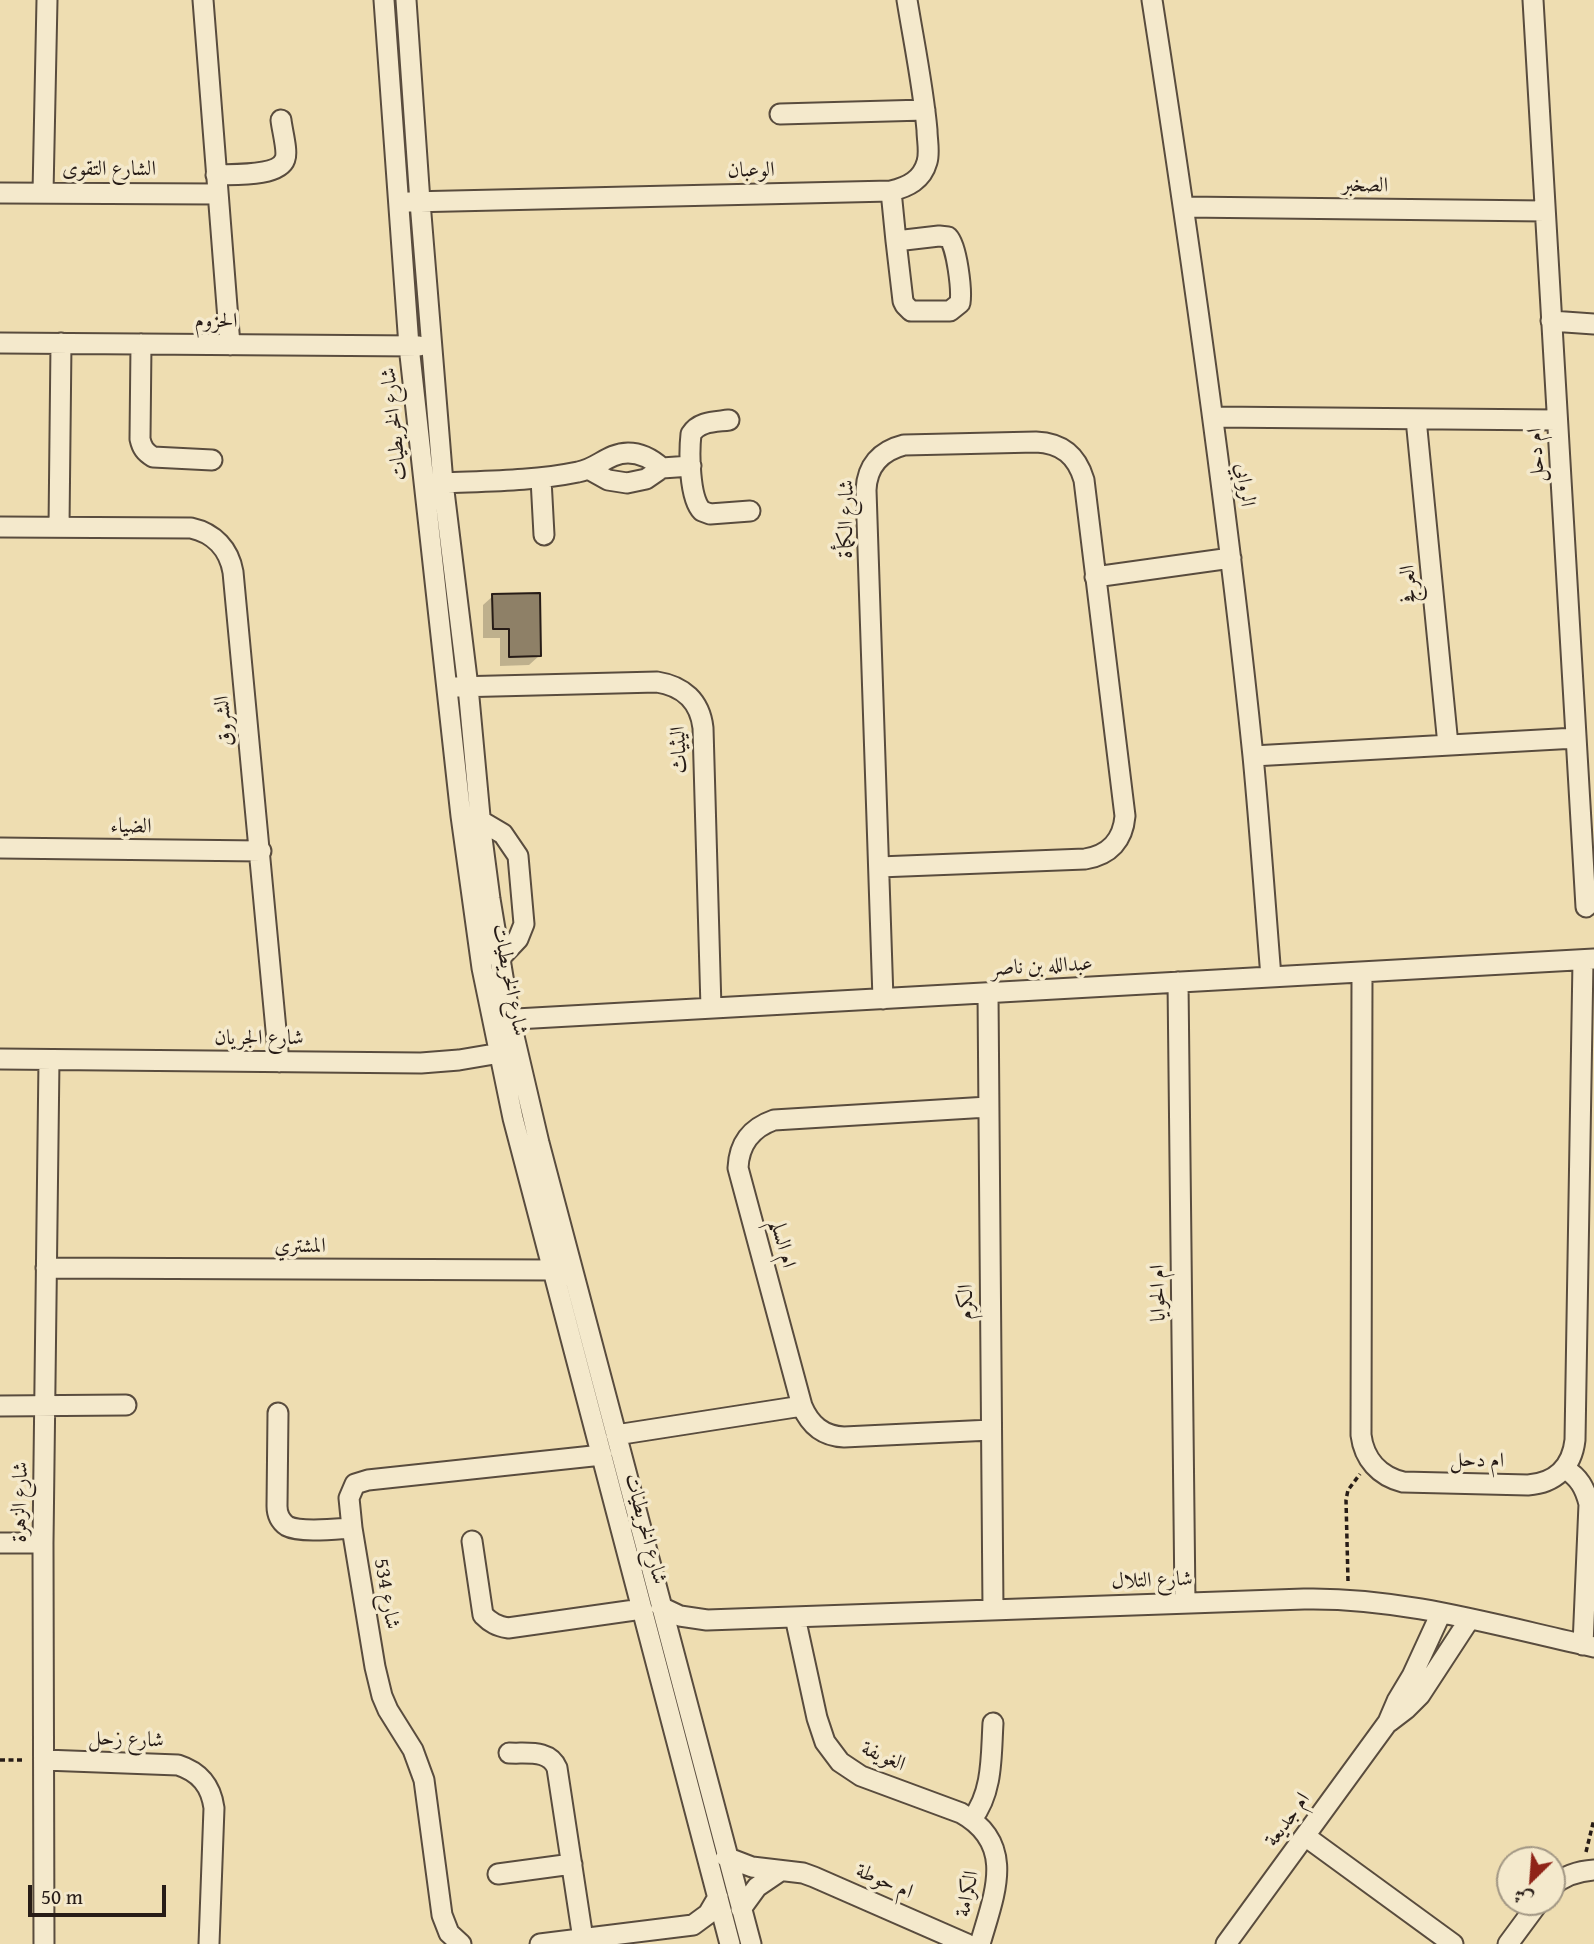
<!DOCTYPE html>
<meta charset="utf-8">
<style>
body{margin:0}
#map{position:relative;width:1594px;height:1944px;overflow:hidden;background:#eeddb1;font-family:"Gentium Book Plus",Amiri,serif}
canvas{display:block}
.north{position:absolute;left:1496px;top:1846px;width:70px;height:70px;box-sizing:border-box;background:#f4e9cc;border:2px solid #a29784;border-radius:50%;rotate:205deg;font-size:19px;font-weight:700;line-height:28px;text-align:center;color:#271c17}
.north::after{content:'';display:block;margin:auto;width:24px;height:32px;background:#8f2418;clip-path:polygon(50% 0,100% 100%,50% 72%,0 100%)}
.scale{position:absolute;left:28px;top:1885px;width:138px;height:32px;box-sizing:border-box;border:4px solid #271c17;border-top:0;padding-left:9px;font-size:21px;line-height:24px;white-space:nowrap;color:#271c17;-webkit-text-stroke:5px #f4e9cc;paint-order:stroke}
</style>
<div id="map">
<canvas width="1594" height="1944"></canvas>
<div class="north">ش</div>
<div class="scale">50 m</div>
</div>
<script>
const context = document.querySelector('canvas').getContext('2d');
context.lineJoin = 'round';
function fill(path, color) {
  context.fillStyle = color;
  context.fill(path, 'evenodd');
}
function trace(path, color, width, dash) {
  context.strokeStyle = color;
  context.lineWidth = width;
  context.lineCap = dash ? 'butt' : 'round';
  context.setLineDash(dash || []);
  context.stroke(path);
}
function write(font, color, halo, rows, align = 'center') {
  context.font = font + ' "Gentium Book Plus",Amiri,serif';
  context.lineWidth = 7;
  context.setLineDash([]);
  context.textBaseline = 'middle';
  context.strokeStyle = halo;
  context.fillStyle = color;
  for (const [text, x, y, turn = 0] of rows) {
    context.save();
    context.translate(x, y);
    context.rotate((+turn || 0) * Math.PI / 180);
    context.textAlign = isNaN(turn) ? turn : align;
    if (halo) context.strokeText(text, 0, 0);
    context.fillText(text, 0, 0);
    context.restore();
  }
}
fill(new Path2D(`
 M493,596L539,656L529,665L500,666V638H483V605Z`), '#0003');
const building = new Path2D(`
 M540,593L541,656L509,657V629H493L492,594Z`);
fill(building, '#8e8067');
trace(building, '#271c17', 2);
const minor = new Path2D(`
 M203,0L230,345
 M384,0L409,346L461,816L482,968L513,1118L730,1944
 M406,0L420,202L443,483L468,687L482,838L490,899L510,1019L539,1143L751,1944
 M1152,0C1191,251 1227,503 1253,756C1260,829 1265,903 1271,977
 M1533,0L1586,907
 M780,114L925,110
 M216,175C232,174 279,177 285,159C288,151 282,130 281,120
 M891,191L896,241
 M0,193L218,194
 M43,193L47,0
 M409,202L891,191C908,187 922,180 927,162C930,152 927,140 927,130C923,86 914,43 907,0
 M1184,207L1545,211
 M939,236L948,237C957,246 962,290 960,303L950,311H911L905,305L903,301L896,241Z
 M1551,321L1594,324
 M0,343L419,346
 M141,344L140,439C142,448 145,452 153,457L212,460
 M1213,417L1557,420
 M1416,419L1448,745
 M729,420C715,422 699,421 691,434C689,452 689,498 702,511L710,514L750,511
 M590,470L608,480L627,483L646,479L662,468L691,466
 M541,479L544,535
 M443,483C488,481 534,481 578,472C597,469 608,453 628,453C642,453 652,459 662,468
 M0,527L191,528C214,533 229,549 233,572L279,1062
 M59,527L61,343
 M1095,577L1231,558
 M455,687L657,682C683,686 700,701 703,728L711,1008
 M1253,756L1576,738
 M481,821L503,834L518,856L524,924L518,939L499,959
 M0,848L261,851
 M879,867L1085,859C1110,855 1123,840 1125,816L1084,480C1077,456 1062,443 1036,442L904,445C880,451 867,466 866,490L883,999
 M1362,972L1361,1435C1364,1459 1379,1476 1403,1482L1528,1485C1555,1483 1572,1467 1575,1440L1583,960
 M1178,982L1185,1603
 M988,993L993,1610
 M498,1020L1594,959
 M0,1059L421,1063L459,1060L512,1051
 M988,1107L774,1120C751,1128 739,1144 738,1168L802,1406C810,1425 823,1436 844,1437L991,1430
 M46,1268L554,1270
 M0,1406L126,1405
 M278,1413L277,1506C277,1514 280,1521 287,1526C300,1533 336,1529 352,1528
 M616,1435L802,1406
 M1565,1469C1579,1477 1585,1488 1589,1504L1583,1645
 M472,1541L483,1615C491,1623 497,1626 508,1628L642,1609
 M0,1543H43
 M661,1607L680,1616L707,1620L1304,1599C1402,1597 1498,1626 1594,1647
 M795,1617L817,1718L825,1742L840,1762L861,1776L961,1813C1017,1844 994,1895 980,1944
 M1389,1722L1406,1709L1420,1695L1469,1620
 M509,1753C527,1754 549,1749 557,1768L583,1939
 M44,1760L178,1765C200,1772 211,1786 214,1808L209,1944
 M972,1819C993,1792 991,1756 993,1723
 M1305,1836L1453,1944
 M726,1857L752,1867L803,1873L814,1877L967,1944
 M498,1874L572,1864
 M1552,1886C1564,1876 1578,1871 1594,1870
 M741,1909L757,1887L779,1872
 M44,1944L43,1543L49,1060
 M461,1944L449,1933L442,1915L424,1780L413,1750L388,1710L382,1696L375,1667L352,1528L349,1498L355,1484L368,1480L602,1455
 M540,1944L693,1925L708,1914L718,1897
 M1226,1944L1388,1722L1397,1701L1412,1676L1441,1613
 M1508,1944L1539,1902`);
trace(minor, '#594c3e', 23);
trace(new Path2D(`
 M1348,1581L1346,1500L1348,1490L1360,1474
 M0,1760H24
 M1586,1852L1594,1819`), '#271c17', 3.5, [5, 3.5]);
trace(minor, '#f4e9cc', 19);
write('21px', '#271c17', '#f4e9cc', [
 ["الشارع التقوى",109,170],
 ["الوعبان",751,171,-1],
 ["الصخبر",1365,186,1],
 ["الحزوم",216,322],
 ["شارع الخريطيات",395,424,-96],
 ["ام دحل",1537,455,-93],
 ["الروابي",1244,485,83],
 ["شارع الكمأة",847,519,-89],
 ["العرفج",1410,584,-96],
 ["الشروق",225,721,-96],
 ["اليثياث",680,750,-93],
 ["الضياء",131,827,1],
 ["عبدالله بن ناصر",1042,967,-3],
 ["شارع الخريطيات",509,980,79],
 ["شارع الجريان",259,1039],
 ["ام السلم",782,1244,75],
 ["المشتري",300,1247],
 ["ام الحوايا",1159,1293,-91],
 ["الكرم",967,1302,-90],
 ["ام دحل",1477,1461,1],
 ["شارع الزهرة",21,1502,-89],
 ["شارع الخريطيات",645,1529,75],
 ["شارع التلال",1152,1581,-2],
 ["شارع 534",386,1594,80],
 ["شارع زحل",126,1740,2],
 ["الغويفة",883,1757,24],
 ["ام جديعة",1288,1820,-54],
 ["ام حوطة",884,1882,23],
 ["الكرامة",968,1894,-78]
]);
</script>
